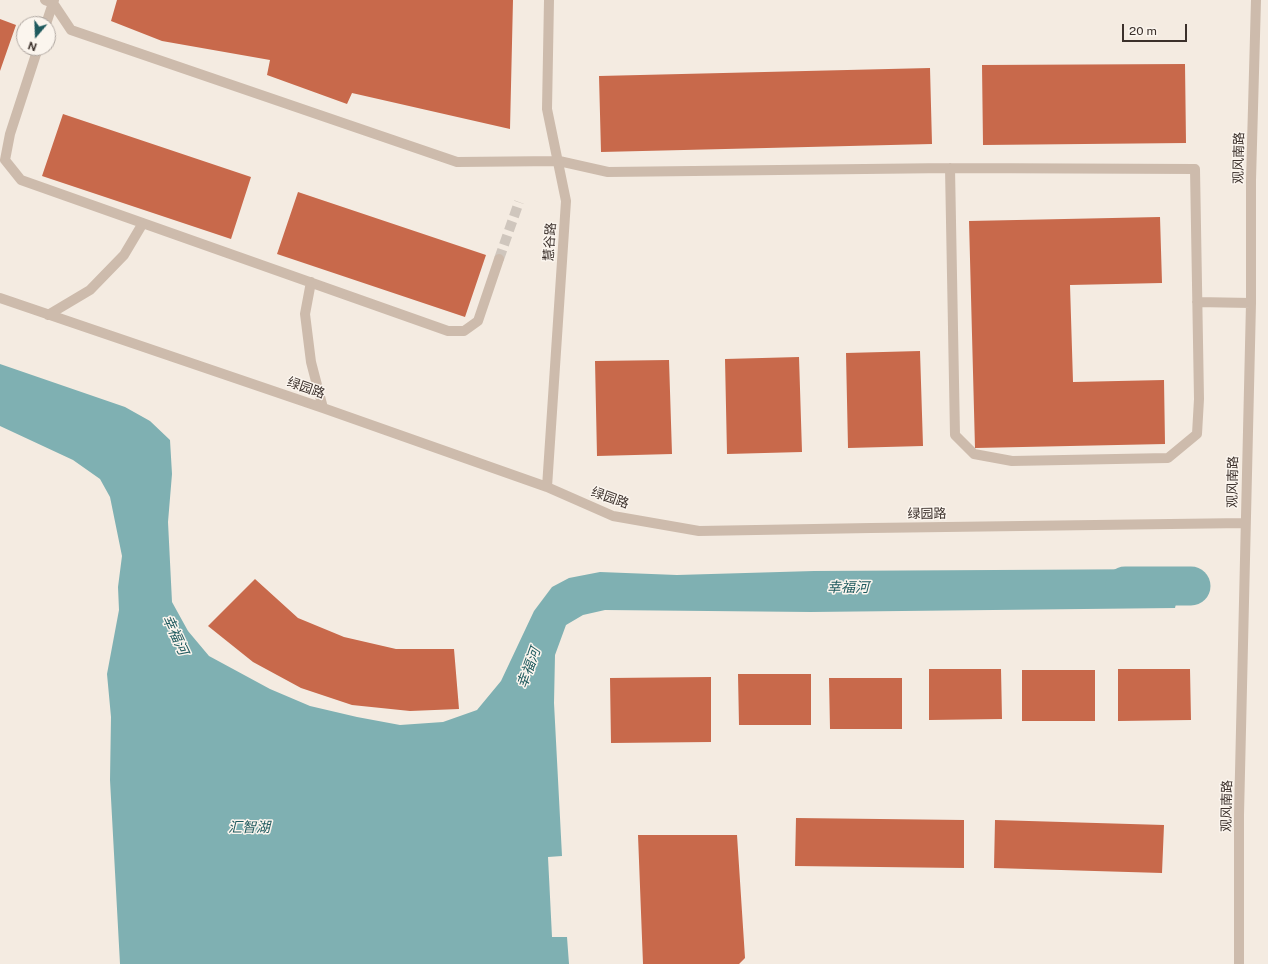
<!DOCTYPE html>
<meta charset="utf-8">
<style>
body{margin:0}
#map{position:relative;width:1268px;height:964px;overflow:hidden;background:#f4ebe1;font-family:"Public Sans",sans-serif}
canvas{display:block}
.north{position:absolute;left:16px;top:16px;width:40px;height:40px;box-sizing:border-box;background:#fbf5ee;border:1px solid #aea6a0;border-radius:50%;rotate:199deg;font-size:11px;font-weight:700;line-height:16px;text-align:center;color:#3b302b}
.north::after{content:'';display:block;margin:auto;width:14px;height:18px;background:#1f5a5e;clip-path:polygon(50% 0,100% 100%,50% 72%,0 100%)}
.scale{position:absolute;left:1122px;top:24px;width:65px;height:18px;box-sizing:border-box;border:2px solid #3b302b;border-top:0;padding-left:5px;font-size:12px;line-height:14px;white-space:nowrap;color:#3b302b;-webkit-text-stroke:3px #fbf5ee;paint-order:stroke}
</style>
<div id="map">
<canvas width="1268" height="964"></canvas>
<div class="north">N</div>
<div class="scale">20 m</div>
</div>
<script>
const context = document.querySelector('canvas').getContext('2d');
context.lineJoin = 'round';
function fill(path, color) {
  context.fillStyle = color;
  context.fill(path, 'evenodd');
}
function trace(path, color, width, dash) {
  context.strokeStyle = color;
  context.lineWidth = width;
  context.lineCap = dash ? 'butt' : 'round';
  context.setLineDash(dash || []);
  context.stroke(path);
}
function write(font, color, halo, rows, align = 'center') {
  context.font = font + ' "Public Sans","Noto Sans SC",sans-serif';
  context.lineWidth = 3;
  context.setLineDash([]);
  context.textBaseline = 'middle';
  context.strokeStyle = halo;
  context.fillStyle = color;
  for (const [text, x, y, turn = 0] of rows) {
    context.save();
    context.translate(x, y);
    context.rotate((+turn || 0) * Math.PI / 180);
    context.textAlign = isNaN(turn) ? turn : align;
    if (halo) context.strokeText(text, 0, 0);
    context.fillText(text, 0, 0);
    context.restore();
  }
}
fill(new Path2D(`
 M0,364L125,407L150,421L170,440L172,474L168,522L172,602L188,631L209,656L270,689L310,706L357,717L400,725L443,722L477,710L501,681L534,611L552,587L569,578L600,572L677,575L814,571L1175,569L1181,576L1179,591L1175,608L811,612L605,610L583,615L566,625L555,655L554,703L562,856L548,857L552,937H567L569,964H120L110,780L111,717L107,674L119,610L118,587L122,556L110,497L100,479L73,460L0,426Z`), '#7fb0b2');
trace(new Path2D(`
 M1125,586H1191`), '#7fb0b2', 39);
fill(new Path2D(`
 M117,0H513L510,129L352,93L347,104L267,75L270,60L162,41L111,21Z
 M0,19L16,25L0,71Z
 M1185,64L1186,143L983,145L982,65Z
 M930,68L932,144L601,152L599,76Z
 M63,114L251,177L231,239L42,176Z
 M298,192L486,255L465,317L277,254Z
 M1160,217L1162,283L1070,285L1073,382L1164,380L1165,444L975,448L969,221Z
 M920,351L923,446L848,448L846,353Z
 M799,357L802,452L727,454L725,359Z
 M669,360L672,454L597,456L595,361Z
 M255,579L298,618L344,637L396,649H454L459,709L410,711L352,705L301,688L253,662L208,626Z
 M929,669H1001L1002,719L929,720Z
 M1118,669H1190L1191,720L1118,721Z
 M1022,670H1095V721H1022Z
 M738,674H811V725H739Z
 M711,677V742L611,743L610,678Z
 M829,678H902V729H830Z
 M796,818L964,820V868L795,866Z
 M995,820L1164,825L1162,873L994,868Z
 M638,835H737L745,958L739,964H643Z`), '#c8694b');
trace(new Path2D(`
 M499,259L519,202`), '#cfc6bd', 10, [10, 5]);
trace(new Path2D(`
 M45,0L53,3L71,30L457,162L559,161L608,172L950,168L1195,169L1199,399L1197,434L1168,458L1012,461L974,454L955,435L950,168
 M46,24L54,0
 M38,48L10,134L5,160L21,180L448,331H464L478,321L499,259
 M311,282L305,314L311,362L323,408
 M0,298L323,408L547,487L613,516L699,531L871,528L1245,523
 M1197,302L1251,303
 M48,315L90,290L124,255L143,223
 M547,487L566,201L547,109L549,0
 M1239,964V815L1251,303V180L1256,0`), '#cdbbac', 10);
write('13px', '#3b302b', '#fbf5ee', [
 ["观风南路",1239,158,-89],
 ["慧谷路",550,242,-86],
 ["绿园路",306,388,19],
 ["观风南路",1233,482,-89],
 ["绿园路",610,498,19],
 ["绿园路",927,514,-1],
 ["观风南路",1227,806,-89]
]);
write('italic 14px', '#1f5a5e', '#fbf5ee', [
 ["幸福河",848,588],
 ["幸福河",175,635,65],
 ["幸福河",529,668,-70],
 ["汇智湖",249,828]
]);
</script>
